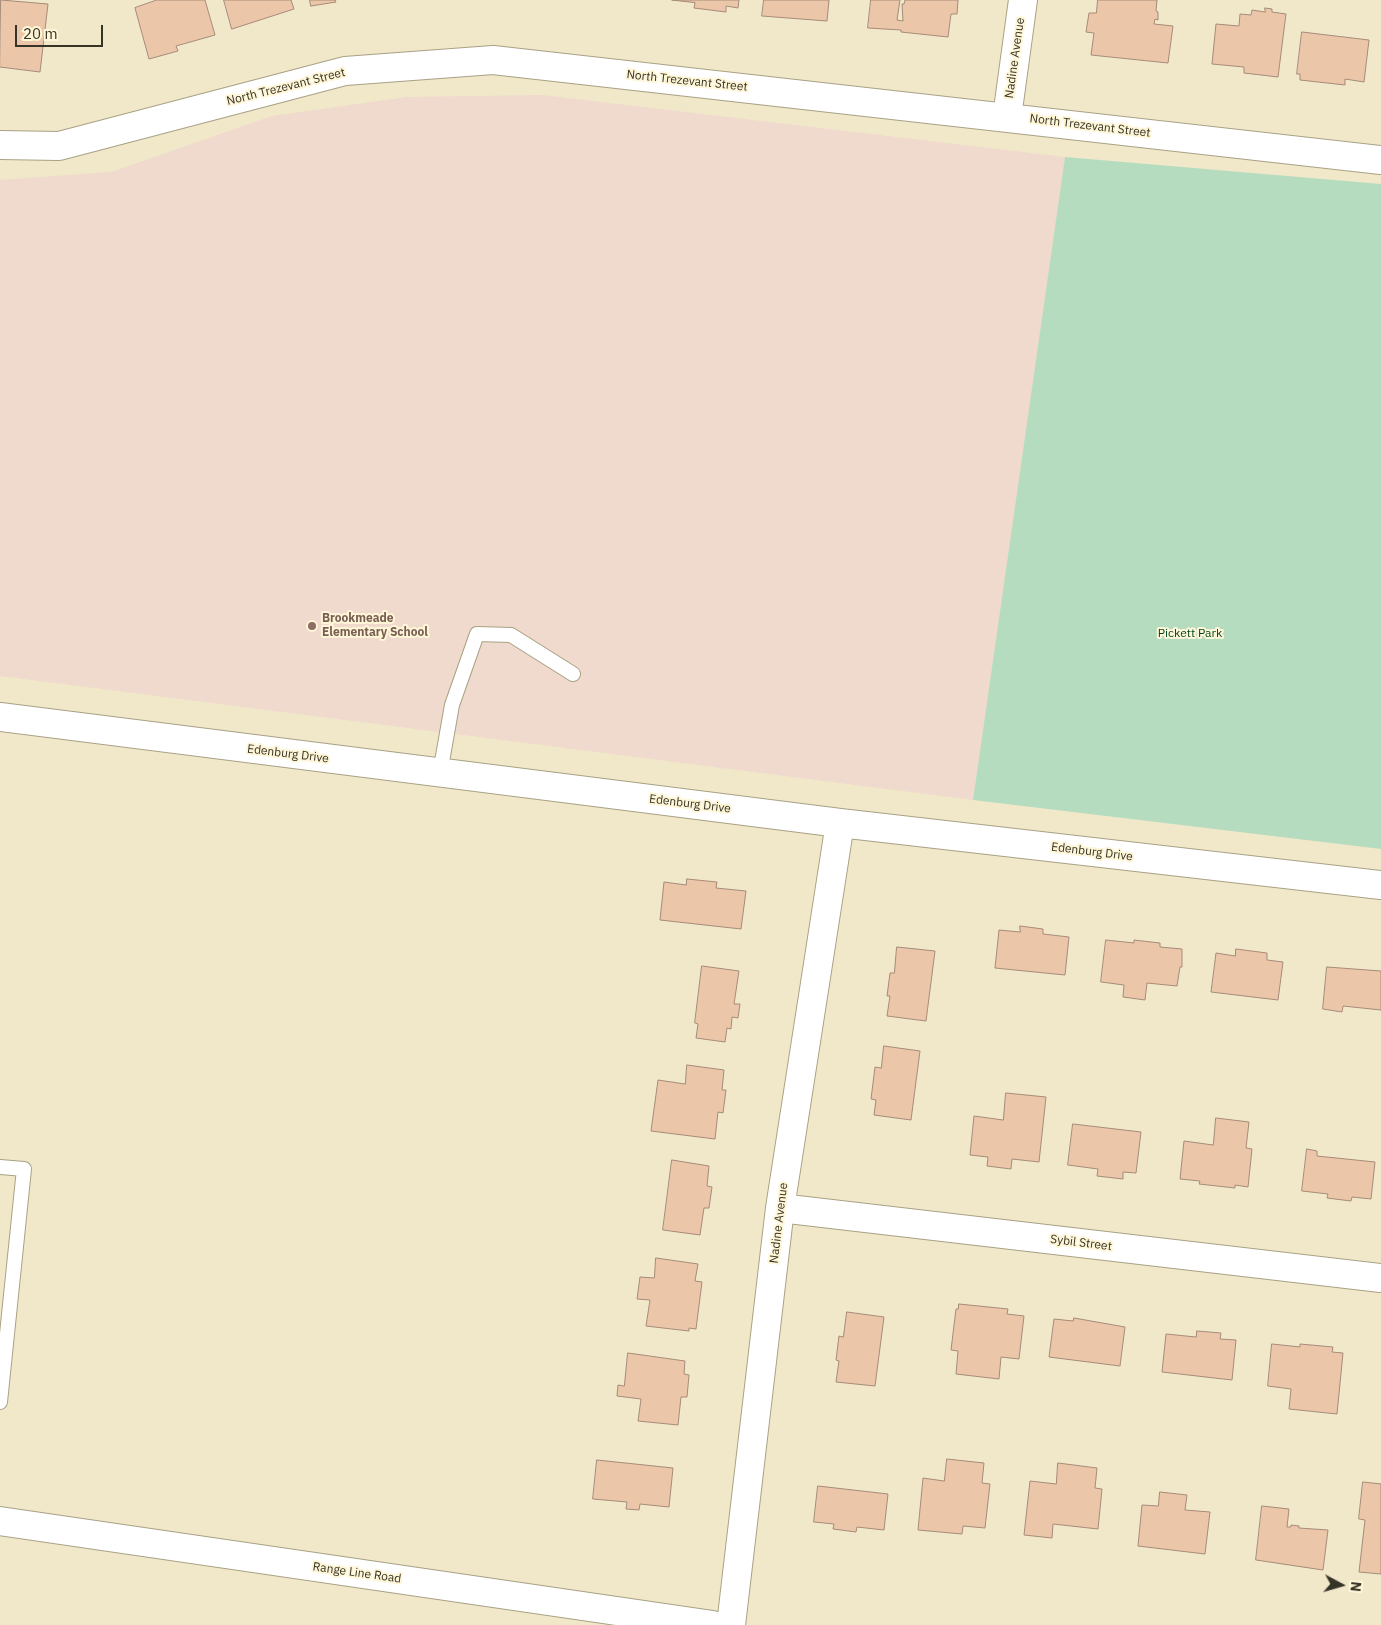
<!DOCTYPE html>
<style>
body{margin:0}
#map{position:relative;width:1381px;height:1625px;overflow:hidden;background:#f1e8ca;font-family:"IBM Plex Sans",sans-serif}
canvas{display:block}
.north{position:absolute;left:1316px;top:1560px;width:50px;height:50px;-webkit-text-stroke:4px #fff6d7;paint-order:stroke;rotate:96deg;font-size:14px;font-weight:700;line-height:20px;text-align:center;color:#363327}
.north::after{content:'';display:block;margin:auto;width:18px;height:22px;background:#363327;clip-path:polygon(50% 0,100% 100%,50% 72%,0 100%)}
.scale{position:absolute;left:15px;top:25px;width:88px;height:22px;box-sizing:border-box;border:2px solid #363327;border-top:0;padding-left:6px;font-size:15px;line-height:18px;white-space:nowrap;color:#363327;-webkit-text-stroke:4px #fff6d7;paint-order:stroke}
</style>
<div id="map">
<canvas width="1381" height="1625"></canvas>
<div class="north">N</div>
<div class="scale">20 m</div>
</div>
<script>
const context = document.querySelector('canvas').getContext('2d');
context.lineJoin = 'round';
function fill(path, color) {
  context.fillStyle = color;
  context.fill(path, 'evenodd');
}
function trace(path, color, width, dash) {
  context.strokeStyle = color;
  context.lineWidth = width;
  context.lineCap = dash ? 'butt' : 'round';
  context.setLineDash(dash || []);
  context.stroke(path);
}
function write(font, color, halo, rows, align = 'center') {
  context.font = font + ' "IBM Plex Sans",sans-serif';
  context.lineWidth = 4;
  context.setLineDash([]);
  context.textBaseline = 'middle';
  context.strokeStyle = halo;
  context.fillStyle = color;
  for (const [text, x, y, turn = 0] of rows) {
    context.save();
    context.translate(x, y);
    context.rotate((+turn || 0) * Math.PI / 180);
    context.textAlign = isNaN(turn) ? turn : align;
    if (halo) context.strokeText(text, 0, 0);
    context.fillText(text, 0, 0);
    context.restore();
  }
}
fill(new Path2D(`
 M542,95L1065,157L973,800L0,676V180L111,172L272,116L407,97Z`), '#f0d9cd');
fill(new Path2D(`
 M1065,157L1381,184V849L973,800Z`), '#b6dcc0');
const building = new Path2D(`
 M1,0L48,4L40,72L0,67Z
 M157,0H205L215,35L176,46L178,51L149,59L135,8Z
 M224,0H291L294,9L232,29Z
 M310,0H335L336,2L311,6Z
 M672,0H739L738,8L726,6V12L694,8L695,3Z
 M764,0H829L827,21L762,16Z
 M871,0H900L897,20L903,21L902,4H904L905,0H958L957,14H951L948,37L901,32V30L868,28Z
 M1098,0H1157L1156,11L1158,12V20L1155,19L1154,24L1173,26L1168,63L1091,55L1094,33L1086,32L1089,13H1096Z
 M1265,8L1272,9V12L1286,14L1278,77L1244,73V67L1212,64L1216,24L1239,26L1240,14L1251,15L1252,10L1265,12Z
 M1302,32L1369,40L1364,82L1345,79V85L1300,80V74H1297Z
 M687,879L717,882L716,888L746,891L741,929L660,920L664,882L686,885Z
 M1020,926L1043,929V934L1069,937L1065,975L995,968L999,930L1020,932Z
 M1106,940L1134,943V940L1160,943V947L1182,949V967H1180L1177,986L1147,983L1145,1000L1123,997L1124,985L1101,982Z
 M897,947L935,951L926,1021L887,1016L890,996H887L890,973H894Z
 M1236,949L1267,953V960L1283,962L1278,1000L1211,992L1216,953L1235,956Z
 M702,966L739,971L734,1004H740L738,1018L732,1017L731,1029L727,1028L725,1042L696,1038L698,1024L695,1023Z
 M1327,967L1381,971V1010L1343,1006L1342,1012L1323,1009Z
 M884,1046L920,1051L911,1120L874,1115L876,1100L871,1099L875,1067L881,1068Z
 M687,1065L724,1070L722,1090H726L723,1113L718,1112L715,1139L651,1131L658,1080L685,1084Z
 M1006,1093L1046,1097L1039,1162L1012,1159L1011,1169L987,1166L988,1157L970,1155L974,1116L1003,1120Z
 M1216,1118L1249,1122L1246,1148L1252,1149L1248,1187L1235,1185V1188L1199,1184L1200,1181L1180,1179L1184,1141L1213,1145Z
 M1073,1124L1141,1132L1136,1173L1123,1172V1179L1097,1176L1098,1169L1068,1165Z
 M1307,1149L1317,1151V1156L1375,1162L1371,1199L1352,1197L1351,1201L1327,1198L1328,1194L1302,1191Z
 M672,1160L709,1166L707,1186L712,1187L709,1208H704L700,1235L663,1230Z
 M656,1258L698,1264L695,1281L702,1282L696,1329L689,1328V1331L646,1326L650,1300L637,1299L640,1277L654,1278Z
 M959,1304L1008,1309L1007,1314L1024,1316L1019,1359L1001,1357L999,1379L956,1374L958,1351L951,1350L956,1309H958Z
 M847,1312L884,1317L875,1386L836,1382L839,1361L836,1360L839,1336L843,1337Z
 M1074,1318L1125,1327L1120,1366L1049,1357L1054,1319L1073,1321Z
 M1197,1331L1221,1333L1220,1339L1236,1340L1232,1380L1162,1372L1166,1334L1196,1337Z
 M1272,1344L1300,1347V1344L1333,1347L1332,1352L1343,1353L1337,1414L1289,1409L1291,1389L1268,1386Z
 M628,1353L685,1361L684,1374L689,1375L687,1397H681L678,1425L638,1421L641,1399L617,1396L618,1385L624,1386Z
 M947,1459L984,1463L982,1483L990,1484L985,1528L963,1526L962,1534L918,1530L923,1478L944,1481Z
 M597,1460L673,1468L669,1507L640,1504L639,1510L626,1509L627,1502L593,1499Z
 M1058,1463L1097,1468L1095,1488L1102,1489L1098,1529L1053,1524L1052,1538L1024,1535L1030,1481L1056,1484Z
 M1363,1482L1381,1484V1574L1359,1572L1365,1520L1359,1519Z
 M818,1486L888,1494L884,1530L857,1527L856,1532L833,1529L834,1524L814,1522Z
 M1160,1492L1187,1495L1185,1510L1210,1512L1205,1554L1138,1546L1142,1505L1158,1506Z
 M1262,1506L1289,1509L1287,1527H1291V1525L1299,1526V1528L1328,1530L1323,1570L1256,1560Z`);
fill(building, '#ecc6a9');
trace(building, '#a58b79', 1);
const lane = new Path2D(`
 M440,773L452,705L477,634L511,635L573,674
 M0,1167L24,1169L0,1402`);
const street = new Path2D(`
 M1007,117L1023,0
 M0,145L59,146L345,71L493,60L1381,160
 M0,717L840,823L1381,885
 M780,1208L1381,1278
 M731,1625L780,1208L840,823`);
const secondary = new Path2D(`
 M0,1521L713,1625`);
trace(lane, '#a9a185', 16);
trace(street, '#a9a185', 30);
trace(secondary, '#a9a185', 30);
trace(lane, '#fff', 14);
trace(street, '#fff', 28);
trace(secondary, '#fff', 28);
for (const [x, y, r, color] of [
 [312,626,5,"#8d6e63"]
]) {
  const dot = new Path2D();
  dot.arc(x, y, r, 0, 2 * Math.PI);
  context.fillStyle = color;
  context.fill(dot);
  trace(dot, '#fff6d7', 2);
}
write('12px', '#363327', '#fff6d7', [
 ["Nadine Avenue",1015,58,-82],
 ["North Trezevant Street",687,81,6],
 ["North Trezevant Street",286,87,-14],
 ["North Trezevant Street",1090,126,7],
 ["Edenburg Drive",288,754,7],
 ["Edenburg Drive",690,804,7],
 ["Edenburg Drive",1092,852,7],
 ["Nadine Avenue",779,1223,-83],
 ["Sybil Street",1081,1243,7],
 ["Range Line Road",357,1573,8]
]);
write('bold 12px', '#785e54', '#fff6d7', [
 ["Brookmeade",322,619],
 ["Elementary School",322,633]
], 'left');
write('12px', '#004622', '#fff6d7', [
 ["Pickett Park",1190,634]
]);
</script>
